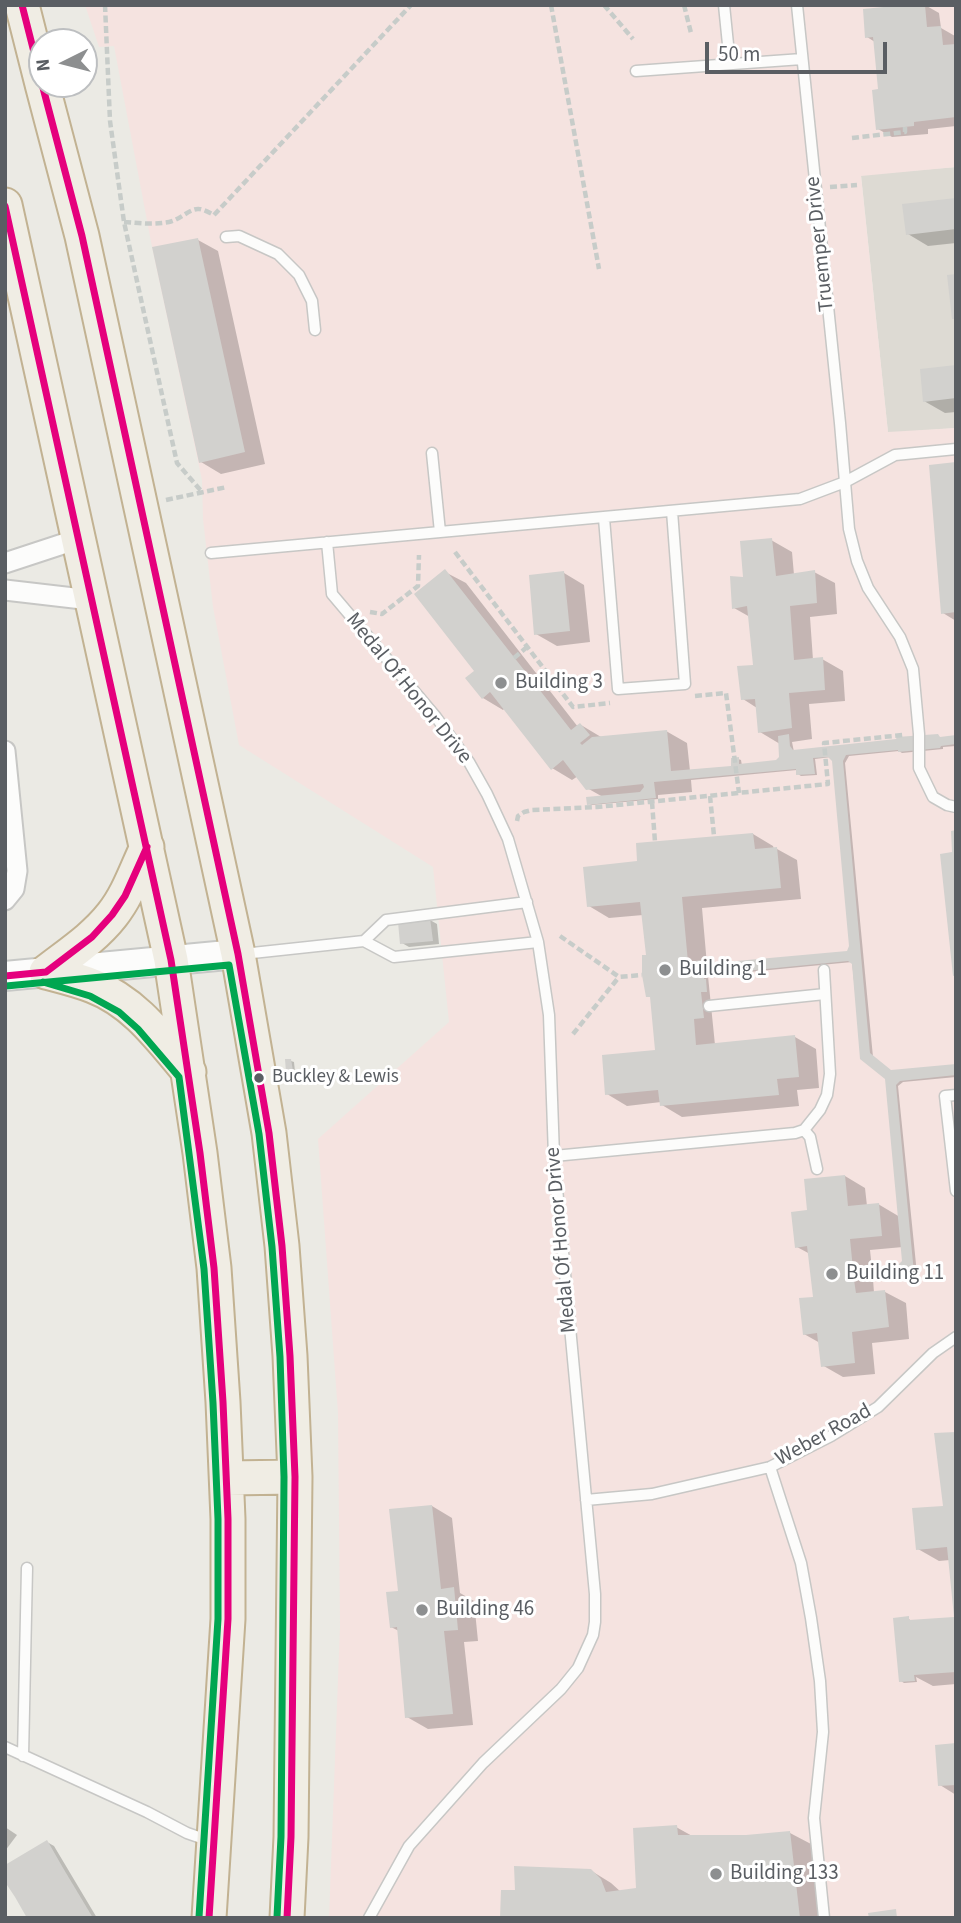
<!DOCTYPE html>
<style>
body{margin:0}
#map{position:relative;width:961px;height:1923px;overflow:hidden;background:#ebeae4;font-family:"Source Sans 3",sans-serif}
canvas{display:block}
.frame{position:absolute;inset:0;border:7px solid #5a5e63;pointer-events:none}
.north{position:absolute;left:28px;top:28px;width:70px;height:70px;box-sizing:border-box;background:#fff;border:2px solid #bdbfc1;border-radius:50%;rotate:264deg;font-size:19px;font-weight:700;line-height:28px;text-align:center;color:#5a5e63}
.north::after{content:'';display:block;margin:auto;width:24px;height:32px;background:#8d8f90;clip-path:polygon(50% 0,100% 100%,50% 72%,0 100%)}
.scale{position:absolute;left:705px;top:42px;width:182px;height:32px;box-sizing:border-box;border:4px solid #5a5e63;border-top:0;padding-left:9px;font-size:21px;line-height:24px;white-space:nowrap;color:#5a5e63;-webkit-text-stroke:5px #fff;paint-order:stroke}
</style>
<div id="map">
<canvas width="961" height="1923"></canvas>
<div class="frame"></div>
<div class="north">N</div>
<div class="scale">50 m</div>
</div>
<script>
const context = document.querySelector('canvas').getContext('2d');
context.lineJoin = 'round';
function fill(path, color) {
  context.fillStyle = color;
  context.fill(path, 'evenodd');
}
function trace(path, color, width, dash) {
  context.strokeStyle = color;
  context.lineWidth = width;
  context.lineCap = dash ? 'butt' : 'round';
  context.setLineDash(dash || []);
  context.stroke(path);
}
function write(font, color, halo, rows, align = 'center') {
  context.font = font + ' "Source Sans 3",sans-serif';
  context.lineWidth = 6;
  context.setLineDash([]);
  context.textBaseline = 'middle';
  context.strokeStyle = halo;
  context.fillStyle = color;
  for (const [text, x, y, turn = 0] of rows) {
    context.save();
    context.translate(x, y);
    context.rotate((+turn || 0) * Math.PI / 180);
    context.textAlign = isNaN(turn) ? turn : align;
    if (halo) context.strokeText(text, 0, 0);
    context.fillText(text, 0, 0);
    context.restore();
  }
}
fill(new Path2D(`
 M956,167V428L888,433L861,175Z`), '#dddad3');
fill(new Path2D(`
 M85,5H956V167L861,176L888,432L956,428V1918H329L340,1626L338,1413L318,1139L449,1022L433,867L239,745L213,607L203,519L202,480L152,247L114,46L99,47Z`), '#f5e3e0');
fill(new Path2D(`
 M925,5L939,13L941,28L955,36L956,126L928,129V134L892,137L878,129L880,91L875,42L867,37L865,11Z
 M956,200V243L928,246L908,234Z
 M198,240L218,251L265,464L221,474L201,462Z
 M956,367V412L945,413L924,401Z
 M956,464V621L943,613Z
 M771,540L792,552L794,575L814,572L835,583L837,614L810,617L813,660L822,659L843,671L845,701L809,704L812,739L792,742L794,752L956,737V746L943,747V749L902,753L899,751L849,756L845,763L873,1057L892,1072L956,1066V1077L903,1082L898,1086L917,1274L873,1279L874,1293L885,1292L906,1303L909,1339L872,1343L875,1374L843,1377L822,1365L820,1343L804,1334L815,1298L810,1254L797,1247L809,1212L845,1176L865,1188L867,1206L878,1204L900,1217L887,1078L862,1058L852,962L708,976L715,1045L795,1037L816,1049L819,1088L797,1090L799,1106L682,1117L662,1105L661,1102L627,1106L607,1094L657,1051L643,915L609,918L589,906L639,863L753,834L773,846L774,849H777L797,860L801,899L702,908L707,965L848,952L851,947L833,761L831,757L815,759L817,775L801,776L798,774L797,770L691,780L692,792L658,795V799L592,805L589,804L603,797L587,788L578,776L572,780L552,768L505,708L503,710L483,698L445,572L466,583L578,727L581,725L601,737L666,731L687,743L690,771L733,767L738,759L741,760L742,766L776,761L781,758L780,744L760,732L757,708L743,699L755,666L750,617L734,608L745,579ZM903,1247L904,1262L899,1267L872,1269L870,1250Z
 M564,573L584,585L590,642L557,646L536,634Z
 M430,920L437,924L439,944L409,947L402,943Z
 M291,1061L294,1062L295,1072L288,1071Z
 M956,1433V1684L933,1686L916,1677L917,1682L904,1683L901,1681L908,1618L912,1622L956,1618L950,1560L939,1561L918,1549L945,1508Z
 M432,1506L452,1518L460,1593L474,1601L478,1641L464,1642L473,1725L428,1729L407,1717L399,1631L391,1627L400,1592Z
 M956,1745V1795L940,1785Z
 M5,1827L17,1835L5,1851Z
 M676,1827L694,1837H746L790,1833L811,1844L819,1918H502L517,1891L590,1870L611,1883L621,1892L638,1890Z
 M47,1842L54,1846L97,1918H29Z`), '#0003');
fill(new Path2D(`
 M904,5H925L927,27L941,26L943,45L956,44V117L914,122V126L876,130L872,90L878,89L873,37L865,38L863,9Z
 M956,198V229L906,235L902,204Z
 M198,238L245,452L199,463L152,247Z
 M956,274V319H952L947,275Z
 M956,365V398L923,402L920,369Z
 M956,462V612L941,614L929,465Z
 M772,538L776,576L815,570L817,603L790,606L794,660L823,657L825,690L789,693L792,728L758,733L755,699L741,700L737,666L753,665L747,606L732,609L730,576L743,577L740,541Z
 M445,569L571,730L580,723L590,735L580,743L582,745L592,737L667,730L671,771L731,766V758L739,757V764L776,760L779,757L778,736L789,734L790,746L793,750L896,739L897,737L938,734L940,737L956,735V744L941,746L940,748L898,752V750L846,755L843,761L870,1053L891,1070L956,1064V1075L900,1081L896,1085L914,1273L854,1280L856,1293L885,1290L889,1327L852,1332L855,1363L821,1367L817,1333L803,1335L799,1298L813,1297L807,1246L795,1248L791,1212L807,1210L804,1179L845,1175L848,1206L879,1203L882,1236L850,1239L853,1269L898,1265L902,1261L885,1079L860,1059L852,964L848,961L704,975V979H706L707,992H701L704,1018L694,1019L696,1045L795,1035L799,1077L777,1079L779,1095L660,1106L658,1090L605,1095L602,1055L655,1050L650,997H646L642,975V955H646L640,902L587,907L583,867L637,861L636,843L753,833L755,849L777,847L781,888L682,897L688,962L702,960L703,964L847,951L849,946L832,761L828,757L813,758L815,774L796,775V769L654,782L656,798L587,805L586,797L640,792L644,787L643,784L586,790L563,760L551,770L490,692L482,699L465,678L474,671L414,594Z
 M564,571L570,631L534,635L529,575Z
 M956,830V975L953,976L940,854L952,852L951,831Z
 M430,918L433,941L400,944L398,922Z
 M285,1059H291L293,1071L286,1072Z
 M956,1432V1672L914,1675L915,1681L899,1682L893,1618L909,1616V1620L954,1617L947,1547L916,1550L912,1508L943,1506L934,1433Z
 M432,1505L441,1589L454,1587L458,1630L444,1631L453,1714L405,1718L397,1627L390,1628L386,1592L398,1591L389,1509Z
 M956,1743V1785L938,1786L935,1745Z
 M677,1825L678,1835H746L790,1831L800,1918H500L501,1890H515L514,1866L591,1869L601,1879L606,1892L636,1888L633,1828Z
 M47,1840L63,1868L93,1918H27L15,1897L5,1882V1865Z
 M896,1909L897,1918H869L868,1913Z`), '#d2d1ce');
const service = new Path2D(`
 M724,5L730,64
 M797,5L840,423L849,529L857,561L868,588L900,637L913,669L919,734V768L933,797L947,805L956,807
 M636,71L802,59
 M226,237L239,236L278,254L299,275L312,301L315,330
 M432,453L440,532
 M604,518L618,689L685,684L672,511
 M327,542L332,594L436,717L469,762L487,794L508,839L538,942L549,1015L554,1156L595,1594V1622L593,1635L578,1668L561,1689L483,1763L409,1846L369,1918
 M211,553L800,499L845,482L895,455L956,449
 M364,941L386,920L527,902
 M243,954L364,941L394,957L538,942
 M709,1006L825,994
 M956,1095L945,1096L956,1191
 M804,1130L810,1137L817,1169
 M554,1156L795,1133L804,1130L820,1110L827,1095L830,1074L824,970
 M770,1467L801,1563L811,1618L820,1681L823,1732L814,1818L824,1918
 M586,1500L652,1494L770,1467L831,1436L878,1407L933,1353L956,1337
 M5,1747L147,1812L187,1833L210,1841
 M23,1756L27,1568`);
const minor = new Path2D(`
 M5,563L78,539
 M5,590L91,600
 M5,751L17,871L14,889L5,900`);
const secondary = new Path2D(`
 M5,976L238,954`);
const trunk = new Path2D(`
 M22,5L42,84
 M42,84L82,236L238,954L269,1133L282,1246L290,1356L295,1477L291,1837L287,1918
 M5,205L171,960L200,1153L214,1268L223,1402L228,1519V1619L209,1918
 M46,972C61,976 78,980 93,986C135,1002 161,1039 189,1072
 M46,972C69,954 94,938 112,915C128,895 136,870 147,847
 M227,1478L295,1477`);
trace(service, '#c7c7c5', 13);
trace(minor, '#c7c7c5', 23);
trace(secondary, '#c7c8c6', 32);
trace(trunk, '#c2b292', 37);
trace(new Path2D(`
 M105,5L110,121L124,222L177,463L202,492
 M551,5L599,269
 M604,5L633,39
 M684,5L691,33
 M852,138L905,132V127
 M830,187L857,185
 M124,222C140,223 152,225 169,222C180,220 190,208 199,209C203,209 210,213 214,215L411,5
 M166,500L227,487
 M455,552L573,707L610,703
 M370,612L382,614L418,586L419,555
 M514,658L527,647
 M695,696L726,693L739,793
 M710,796L714,836
 M652,802L655,842
 M517,821L518,816L524,812L532,810L597,807L828,784L824,743L903,735
 M560,936L619,977L642,975
 M573,1034L619,977`), '#c7ccc9', 4.5, [7, 3.5]);
trace(service, '#fcfcfb', 10);
trace(minor, '#fcfcfb', 19);
trace(secondary, '#fcfcfb', 28);
trace(trunk, '#f0ede4', 33);
trace(new Path2D(`
 M22,5L42,84
 M42,84L82,236L238,954L269,1133L282,1246L290,1356L295,1477L291,1837L287,1918
 M5,206L171,960L200,1153L214,1268L223,1402L228,1519V1619L209,1918
 M5,976L46,972L92,937L112,915L125,896L147,847`), '#e5007d', 7);
trace(new Path2D(`
 M43,982L90,996L119,1012L138,1029L179,1077L204,1269L213,1403L218,1519V1619L199,1917
 M6,986L229,965L259,1134L272,1247L280,1357L284,1477L281,1837L277,1917`), '#00a651', 7);
for (const [x, y, r, color] of [
 [501,683,7,"#8d8f90"],
 [665,970,7,"#8d8f90"],
 [259,1078,6,"#5a5e63"],
 [832,1274,7,"#8d8f90"],
 [422,1610,7,"#8d8f90"],
 [716,1874,7,"#8d8f90"]
]) {
  const dot = new Path2D();
  dot.arc(x, y, r, 0, 2 * Math.PI);
  context.fillStyle = color;
  context.fill(dot);
  trace(dot, '#fff', 2.5);
}
write('19px', '#5a5e63', '#fff', [
 ["Buckley & Lewis",272,1078]
], 'left');
write('21px', '#5a5e63', '#fff', [
 ["Truemper Drive",821,244,-96],
 ["Medal Of Honor Drive",408,689,51],
 ["Medal Of Honor Drive",562,1240,-95],
 ["Weber Road",824,1436,-29]
]);
write('21px', '#5a5e63', '#fff', [
 ["Building 3",515,683],
 ["Building 1",679,970],
 ["Building 11",846,1274],
 ["Building 46",436,1610],
 ["Building 133",730,1874]
], 'left');
</script>
